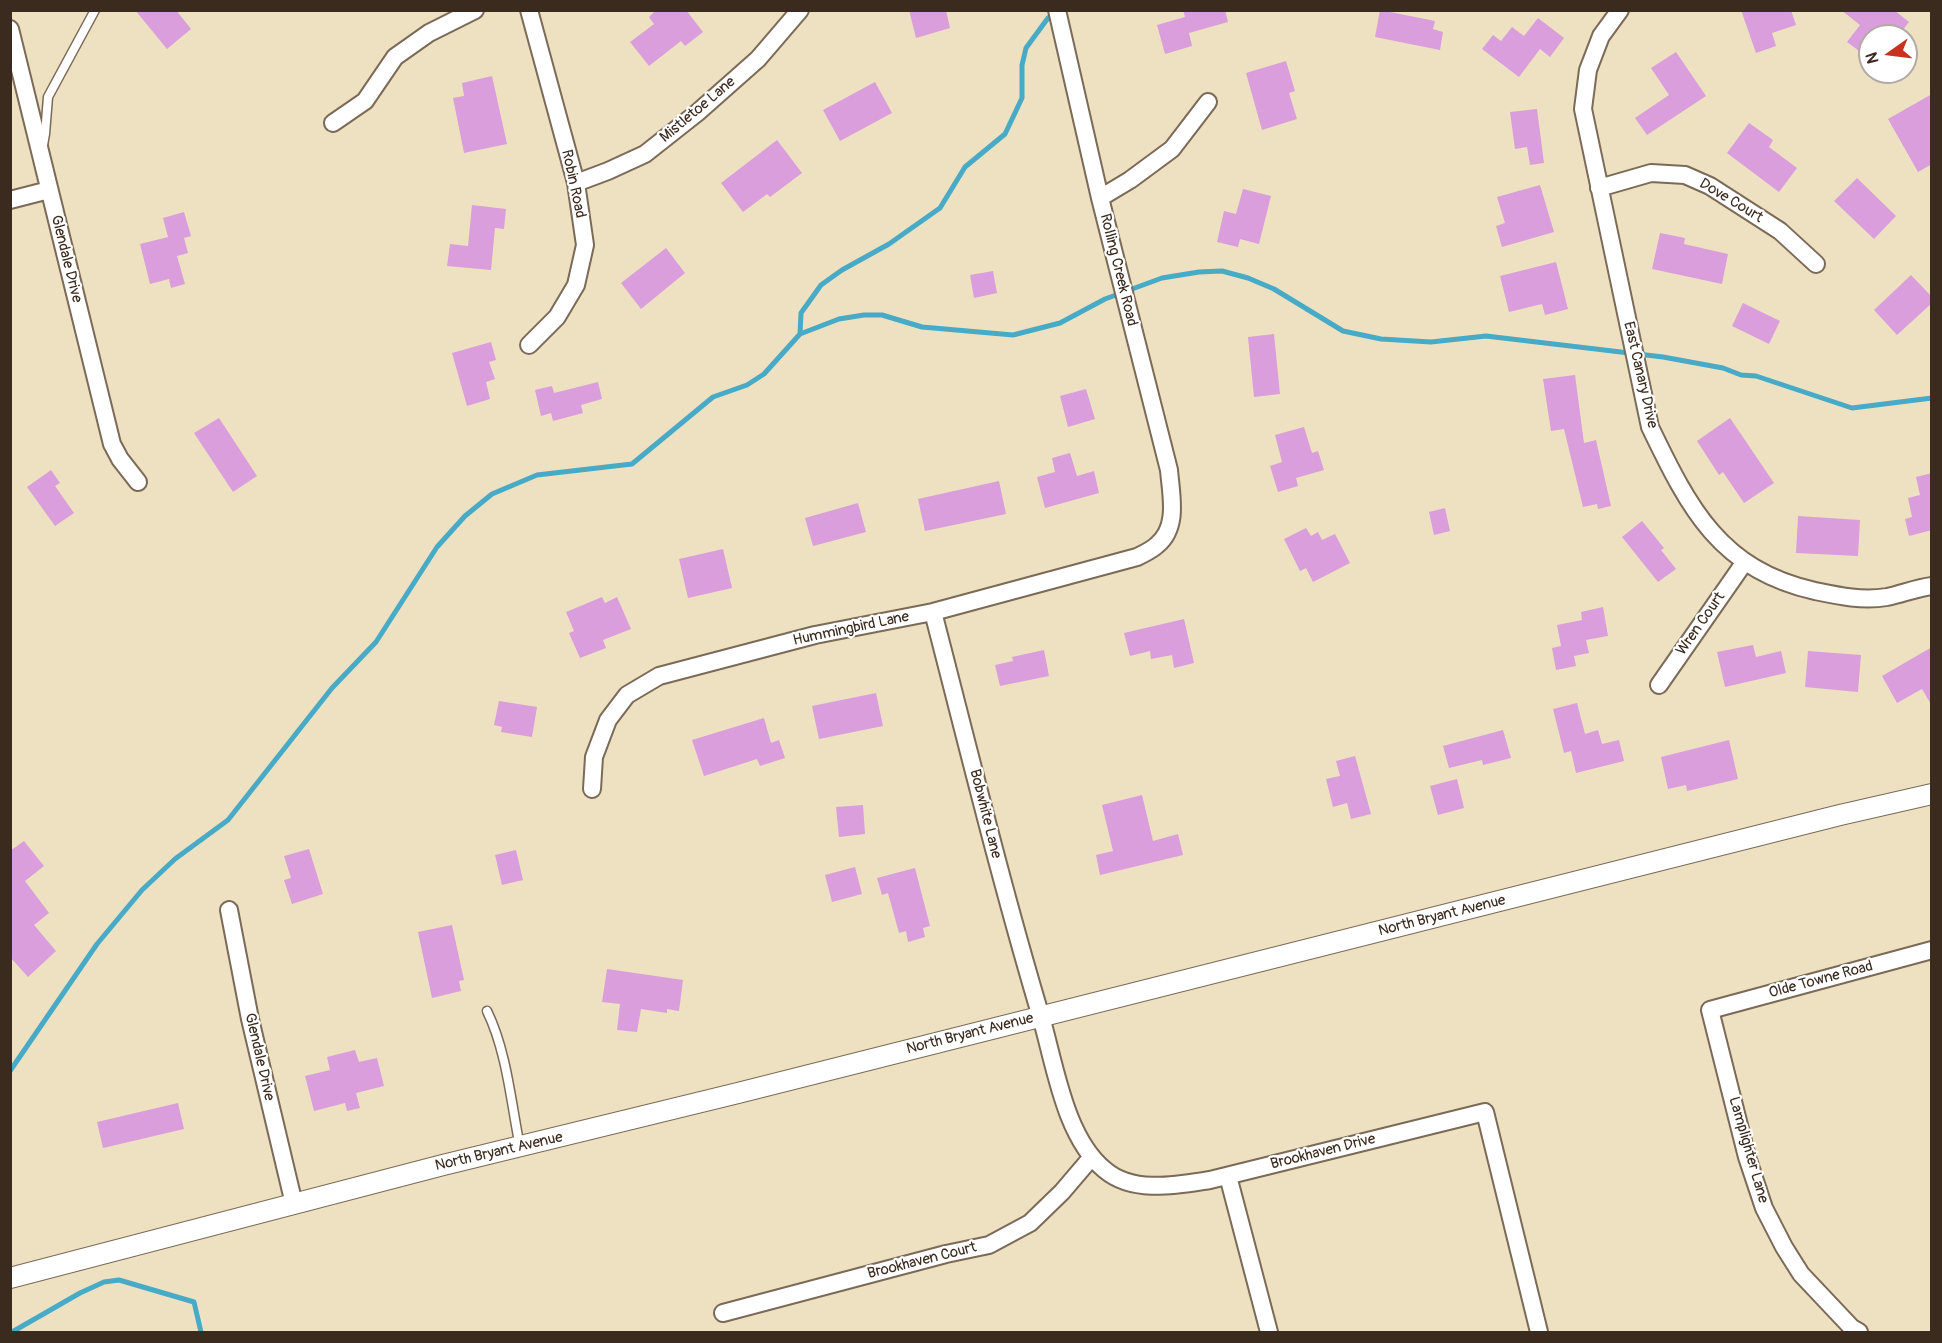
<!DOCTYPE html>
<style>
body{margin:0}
#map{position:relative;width:1942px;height:1343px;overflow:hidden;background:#eee1c2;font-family:Pangolin,sans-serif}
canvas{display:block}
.frame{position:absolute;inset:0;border:12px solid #3b2a1e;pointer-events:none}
.north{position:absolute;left:1858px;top:24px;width:60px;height:60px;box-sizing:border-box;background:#fff;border:2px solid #b1aaa5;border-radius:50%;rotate:256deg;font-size:16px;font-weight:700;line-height:24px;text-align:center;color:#3b2a1e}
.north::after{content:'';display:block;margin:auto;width:21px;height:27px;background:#c8321e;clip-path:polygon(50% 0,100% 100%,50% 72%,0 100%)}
</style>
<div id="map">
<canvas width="1942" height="1343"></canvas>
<div class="frame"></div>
<div class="north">N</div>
</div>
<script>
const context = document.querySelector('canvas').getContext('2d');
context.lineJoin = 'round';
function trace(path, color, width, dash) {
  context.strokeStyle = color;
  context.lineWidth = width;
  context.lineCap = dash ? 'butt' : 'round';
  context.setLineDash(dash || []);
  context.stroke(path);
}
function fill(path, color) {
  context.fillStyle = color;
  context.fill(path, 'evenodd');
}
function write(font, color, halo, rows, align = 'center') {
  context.font = font + ' Pangolin,sans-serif';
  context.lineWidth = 4.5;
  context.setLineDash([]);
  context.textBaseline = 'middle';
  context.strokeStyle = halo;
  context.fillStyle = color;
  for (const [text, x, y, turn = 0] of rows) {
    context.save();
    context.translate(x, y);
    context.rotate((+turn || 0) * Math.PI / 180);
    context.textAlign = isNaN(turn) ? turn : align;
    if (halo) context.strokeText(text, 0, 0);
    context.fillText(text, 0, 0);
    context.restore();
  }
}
trace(new Path2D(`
 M800,334L801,313L821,285L842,270L889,244L940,208L965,167L1005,134L1022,98V65L1026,48L1048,18L1055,13
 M10,1071L97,944L142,890L175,859L228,820L332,688L376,642L437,547L465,516L492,494L537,475L632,464L713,397L747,385L764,374L800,334L839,319L864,315H882L922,327L1013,335L1060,323L1105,299L1162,278L1199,272L1222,271L1248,278L1274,289L1343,331L1381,339L1431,342L1486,336L1663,357L1723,368L1741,375L1756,376L1852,408L1932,398
 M12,1332L80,1293L104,1282L119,1280L194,1302L201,1332`), '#47aac6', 5);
fill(new Path2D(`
 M135,10H176L191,29L167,49Z
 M656,10H686L703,32L685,46L681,41L649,66L630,42L654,24L649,17Z
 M909,10H946L950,28L916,38Z
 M1183,10H1225L1228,22L1189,33L1192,46L1165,54L1157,25L1185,17Z
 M1380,10L1435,21L1433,29L1443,32L1440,50L1375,37Z
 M1741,10H1791L1796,25L1772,33L1776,46L1756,53Z
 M1841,10H1894L1909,22L1898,36H1870V59L1847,42L1860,25Z
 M1538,18L1564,38L1550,57L1540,49L1519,77L1482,49L1493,35L1501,41L1512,27L1524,36Z
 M1676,52L1706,96L1647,135L1635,118L1669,95L1651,68Z
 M1286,61L1295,91L1289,93L1297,119L1262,130L1246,73Z
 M492,76L507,144L464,153L453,98L464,96L462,83Z
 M875,82L892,113L840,141L823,110Z
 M1932,94V164L1918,172L1888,119Z
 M1537,109L1544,163L1530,165L1527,147L1515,149L1510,112Z
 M1749,123L1773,140L1769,147L1797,168L1779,192L1727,153Z
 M777,140L802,173L770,197L767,194L743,212L721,183Z
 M1857,178L1896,216L1874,239L1834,201Z
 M1540,185L1554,232L1502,247L1496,226L1505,223L1497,197Z
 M1243,189L1271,196L1259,244L1240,239L1238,247L1217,242L1224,211L1236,214Z
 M472,205L506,209L504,229L495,228L491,270L447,266L450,244L468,246Z
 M184,212L191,236L184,238L188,253L177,256L185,284L171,288L169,279L150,284L140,244L168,237L163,218Z
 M1660,233L1685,238L1684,244L1728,254L1722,284L1652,269Z
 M666,248L685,273L641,309L621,283Z
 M1556,262L1568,309L1545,315L1542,304L1509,312L1500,276Z
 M993,271L997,293L974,298L970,275Z
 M1911,275L1932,297V303L1897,335L1874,310Z
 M1743,303L1780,321L1769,344L1732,326Z
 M1274,334L1280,394L1254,397L1248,337Z
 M491,342L496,360L489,362L495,379L486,382L490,399L467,406L452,353Z
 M1575,375L1584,443L1596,440L1611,506L1598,509L1597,504L1583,507L1564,429L1551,431L1543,379Z
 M598,382L602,399L581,405L583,413L553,421L551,413L541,416L535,390L552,386L554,393Z
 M1086,389L1095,419L1068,427L1060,396Z
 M219,418L257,476L233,492L194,433Z
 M1730,418L1774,483L1744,503L1723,472L1719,475L1697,441Z
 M1304,427L1312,453L1318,451L1324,470L1296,478L1298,486L1278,492L1270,466L1282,462L1275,435Z
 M1070,453L1077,476L1094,471L1099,493L1045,508L1037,477L1055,472L1052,458Z
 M51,470L60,483L55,486L74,513L55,526L27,487Z
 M1932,473V530L1909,536L1905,519L1912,517L1908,498L1920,495L1916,477Z
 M999,481L1006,514L925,531L918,499Z
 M858,503L866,532L813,546L805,518Z
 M1445,508L1450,531L1434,535L1429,512Z
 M1798,516L1860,520L1858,556L1796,553Z
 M1642,521L1664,548L1661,550L1676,569L1658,582L1622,537Z
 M1306,528L1311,536L1318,532L1322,540L1335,534L1350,563L1313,582L1306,568L1300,571L1284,539Z
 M723,549L732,588L688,598L679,559Z
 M602,597L605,603L617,597L631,629L603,640L606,648L580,658L569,633L574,631L566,612Z
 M1603,607L1608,636L1586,640L1589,653L1574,656L1576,666L1556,670L1552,648L1561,646L1557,625L1582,620L1581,612Z
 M1184,619L1194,663L1174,668L1172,655L1151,659L1150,651L1130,656L1124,633Z
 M1753,645L1756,657L1781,651L1786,673L1725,687L1717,652Z
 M1932,647V706L1922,689L1897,703L1882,676Z
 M1044,650L1049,676L1000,686L995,665L1013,661L1012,657Z
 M1808,651L1861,655L1858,692L1805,687Z
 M876,693L883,726L819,739L812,706Z
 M499,701L537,707L532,737L501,732L502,727L494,725Z
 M1577,703L1585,734L1598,730L1602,744L1619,740L1624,761L1576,773L1571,751L1564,753L1553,709Z
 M764,718L771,743L779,740L785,758L760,766L757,759L704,776L692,740Z
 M1503,730L1511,758L1483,765L1482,760L1449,768L1443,746Z
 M1729,740L1738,779L1687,791L1686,785L1668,789L1661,757Z
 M1355,756L1371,814L1351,819L1347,803L1333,807L1326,779L1340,776L1336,761Z
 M1457,779L1464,808L1438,815L1430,786Z
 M1142,795L1153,841L1178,834L1183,855L1100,875L1096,855L1113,851L1102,805Z
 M863,805L865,834L839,837L836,807Z
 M24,841L44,866L25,881L49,913L34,925L56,951L28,977L10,957V851Z
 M309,849L323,894L292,904L284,880L291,878L284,856Z
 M516,850L523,880L502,885L495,855Z
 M855,867L862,894L832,902L825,875Z
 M915,868L930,926L923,928L925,937L908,942L906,931L899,933L888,893L882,895L877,878Z
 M452,925L464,980L459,981L461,991L432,998L418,932Z
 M607,969L683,980L679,1011L667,1009V1013L641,1009L637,1032L617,1030L620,1004L602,1002Z
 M355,1050L359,1062L377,1058L384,1086L356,1093L360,1108L347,1111L345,1103L314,1111L305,1076L330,1070L327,1057Z
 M178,1103L184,1129L103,1148L97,1122Z`), '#d99edb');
const service = new Path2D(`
 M43,145L45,134L48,97L95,10
 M487,1011C507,1052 511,1103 520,1147`);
const minor = new Path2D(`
 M529,10L576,183L585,245L576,285L557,317L529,345
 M1620,10L1601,36L1588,70L1583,109L1650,427C1689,508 1720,570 1815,591C1839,596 1862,601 1887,597C1902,594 1916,588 1932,586
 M10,29L112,444L120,459L138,482
 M333,123L365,101L395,57L429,33L475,10
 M576,183L608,171L645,154L697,113L758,59L800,10
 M1599,188L1651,173L1685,175L1710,186L1780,231L1816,264
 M1100,198L1130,180L1172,149L1208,102
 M10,200L49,190
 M933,612C968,747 1001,883 1041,1017C1055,1065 1065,1138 1105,1170C1133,1194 1177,1185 1210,1180L1485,1112L1539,1332
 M1659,685L1744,563
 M592,789L594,757L608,720L627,695L659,676L815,635L933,612L1137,557C1143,554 1152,550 1157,545C1179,527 1171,495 1169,470L1100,198L1057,10
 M229,910L250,1019L294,1204
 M1228,1176L1269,1332
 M723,1313L946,1254L989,1245L1030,1223L1062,1192L1091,1158
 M1859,1332L1852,1328L1801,1274L1784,1247L1764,1208L1747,1157L1710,1010L1932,950`);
const tertiary = new Path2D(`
 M10,1278L443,1165L738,1093L1840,815L1932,794`);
trace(service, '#7a6a57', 11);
trace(minor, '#7a6a57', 20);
trace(tertiary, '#7a6a57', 22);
trace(service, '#fff', 8);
trace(minor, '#fff', 16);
trace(tertiary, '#fff', 20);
write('15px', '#3b2a1e', '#fff', [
 ["Mistletoe Lane",698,110,-40],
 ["Robin Road",573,184,78],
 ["Dove Court",1731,201,31],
 ["Glendale Drive",66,259,76],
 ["Rolling Creek Road",1118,270,76],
 ["East Canary Drive",1640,375,77],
 ["Wren Court",1701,624,-55],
 ["Hummingbird Lane",851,629,-12],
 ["Bobwhite Lane",985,814,76],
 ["North Bryant Avenue",1442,916,-14],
 ["Olde Towne Road",1821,980,-15],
 ["North Bryant Avenue",970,1034,-14],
 ["Glendale Drive",259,1057,77],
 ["Lamplighter Lane",1748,1150,74],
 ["North Bryant Avenue",499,1152,-13],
 ["Brookhaven Drive",1323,1152,-14],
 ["Brookhaven Court",922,1261,-14]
]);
</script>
